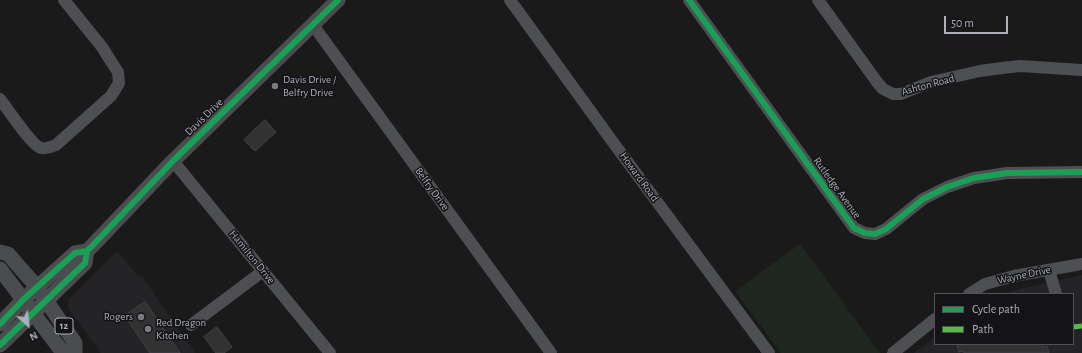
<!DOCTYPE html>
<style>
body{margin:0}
#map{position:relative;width:1082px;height:353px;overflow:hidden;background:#1a1a1a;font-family:"Alegreya Sans",sans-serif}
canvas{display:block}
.legend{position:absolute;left:934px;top:293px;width:140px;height:52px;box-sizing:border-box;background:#141416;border:1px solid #505258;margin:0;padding:5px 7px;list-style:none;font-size:12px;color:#abb0ba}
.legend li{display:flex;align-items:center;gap:8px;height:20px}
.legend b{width:20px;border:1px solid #505258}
.north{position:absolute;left:8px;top:305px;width:40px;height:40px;-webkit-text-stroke:3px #141416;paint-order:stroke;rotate:153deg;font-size:11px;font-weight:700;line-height:16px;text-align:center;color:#abb0ba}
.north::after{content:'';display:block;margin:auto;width:14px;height:18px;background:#abb0ba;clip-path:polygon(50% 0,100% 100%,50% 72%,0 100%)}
.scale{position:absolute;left:944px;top:16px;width:64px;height:18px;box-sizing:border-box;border:2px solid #abb0ba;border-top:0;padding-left:5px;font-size:12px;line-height:14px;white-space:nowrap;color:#abb0ba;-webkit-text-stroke:3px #141416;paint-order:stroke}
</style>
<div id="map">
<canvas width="1082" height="353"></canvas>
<ul class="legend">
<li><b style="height:5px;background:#1a9f57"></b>Cycle path</li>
<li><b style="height:5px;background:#58b947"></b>Path</li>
</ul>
<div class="north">N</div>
<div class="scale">50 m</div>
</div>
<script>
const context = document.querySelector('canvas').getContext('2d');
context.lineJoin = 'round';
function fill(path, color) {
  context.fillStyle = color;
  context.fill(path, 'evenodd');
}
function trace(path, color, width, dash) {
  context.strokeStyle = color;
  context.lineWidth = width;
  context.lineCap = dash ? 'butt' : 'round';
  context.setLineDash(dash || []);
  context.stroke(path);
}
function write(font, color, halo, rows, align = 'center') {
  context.font = font + ' "Alegreya Sans",sans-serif';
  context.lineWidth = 3;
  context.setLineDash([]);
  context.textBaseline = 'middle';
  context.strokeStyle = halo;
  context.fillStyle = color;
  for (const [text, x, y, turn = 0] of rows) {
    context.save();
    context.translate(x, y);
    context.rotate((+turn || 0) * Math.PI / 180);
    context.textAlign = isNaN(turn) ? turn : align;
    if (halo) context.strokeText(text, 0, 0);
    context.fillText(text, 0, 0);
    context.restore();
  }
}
fill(new Path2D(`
 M117,251L137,275L142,276L195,353H101L68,308V300Z
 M1082,275V353H914L935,337V344H1073V294H1003L1016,290Z`), '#242426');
fill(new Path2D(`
 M800,244L880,353H781L735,291Z`), '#202721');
const building = new Path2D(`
 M265,120L276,132L255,151L244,140Z
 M145,302L180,353H150L125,316Z
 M217,327L232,347L224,353H216L204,337Z
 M957,344H1042L1043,347L1047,346L1049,353H964L963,351L959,352Z`);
fill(building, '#323232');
trace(building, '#424346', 1);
trace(new Path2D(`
 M510,0L615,145L769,353
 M689,0L854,228L865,233L875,234L886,229L923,199L947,187L974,178L1007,173L1082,172
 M818,0L877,82L883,89L893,94H901L931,82L980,71L1002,68L1020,66L1082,70
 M313,25L551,353
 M0,99C7,108 32,146 41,148C46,149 51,147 56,145L111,96L119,83L118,72L112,63L102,47L64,0
 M173,161L330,353
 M1049,270L1056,294
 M969,294L985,284L1014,276L1082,264
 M191,325L263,271
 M893,353L935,319`), '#4e4f53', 12);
trace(new Path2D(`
 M0,252L8,254L37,287L75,343V353
 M0,269L61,350L68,353
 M0,324L24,299L75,253L87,251L93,245L173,161L338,0
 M0,345L85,263L87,251`), '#4b4c4f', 15);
trace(new Path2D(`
 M1073,327L1082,326`), '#58b947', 5, [10, 5]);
trace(new Path2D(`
 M689,0L854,228L865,233L875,234L886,229L923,199L947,187L974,178L1007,173L1082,172
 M0,324L24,299L75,253L87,251L93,245L173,161L338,0
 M0,345L85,263L87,251`), '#1a9f57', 6);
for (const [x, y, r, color] of [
 [275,86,4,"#787c82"],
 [141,317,4,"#787c82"],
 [148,329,4,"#787c82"]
]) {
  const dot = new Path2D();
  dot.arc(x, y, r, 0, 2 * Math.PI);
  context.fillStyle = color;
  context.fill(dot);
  trace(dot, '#141416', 1.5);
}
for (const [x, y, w] of [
 [64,326,18]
]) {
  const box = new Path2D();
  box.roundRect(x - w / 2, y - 8, w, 16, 3);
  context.fillStyle = '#141416';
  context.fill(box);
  trace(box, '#abb0ba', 1);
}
write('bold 10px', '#abb0ba', null, [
 ["12",64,326]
]);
write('11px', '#abb0ba', '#141416', [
 ["Davis Drive /",283,80],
 ["Belfry Drive",283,93],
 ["Rogers",133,317,"right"],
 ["Red Dragon",156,323],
 ["Kitchen",156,336]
], 'left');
write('11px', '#abb0ba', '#141416', [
 ["Ashton Road",928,85,-15],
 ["Davis Drive",204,117,-44],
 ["Howard Road",639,177,54],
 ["Rutledge Avenue",837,188,54],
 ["Belfry Drive",432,189,54],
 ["Hamilton Drive",252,257,51],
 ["Wayne Drive",1024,275,-12]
]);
</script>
